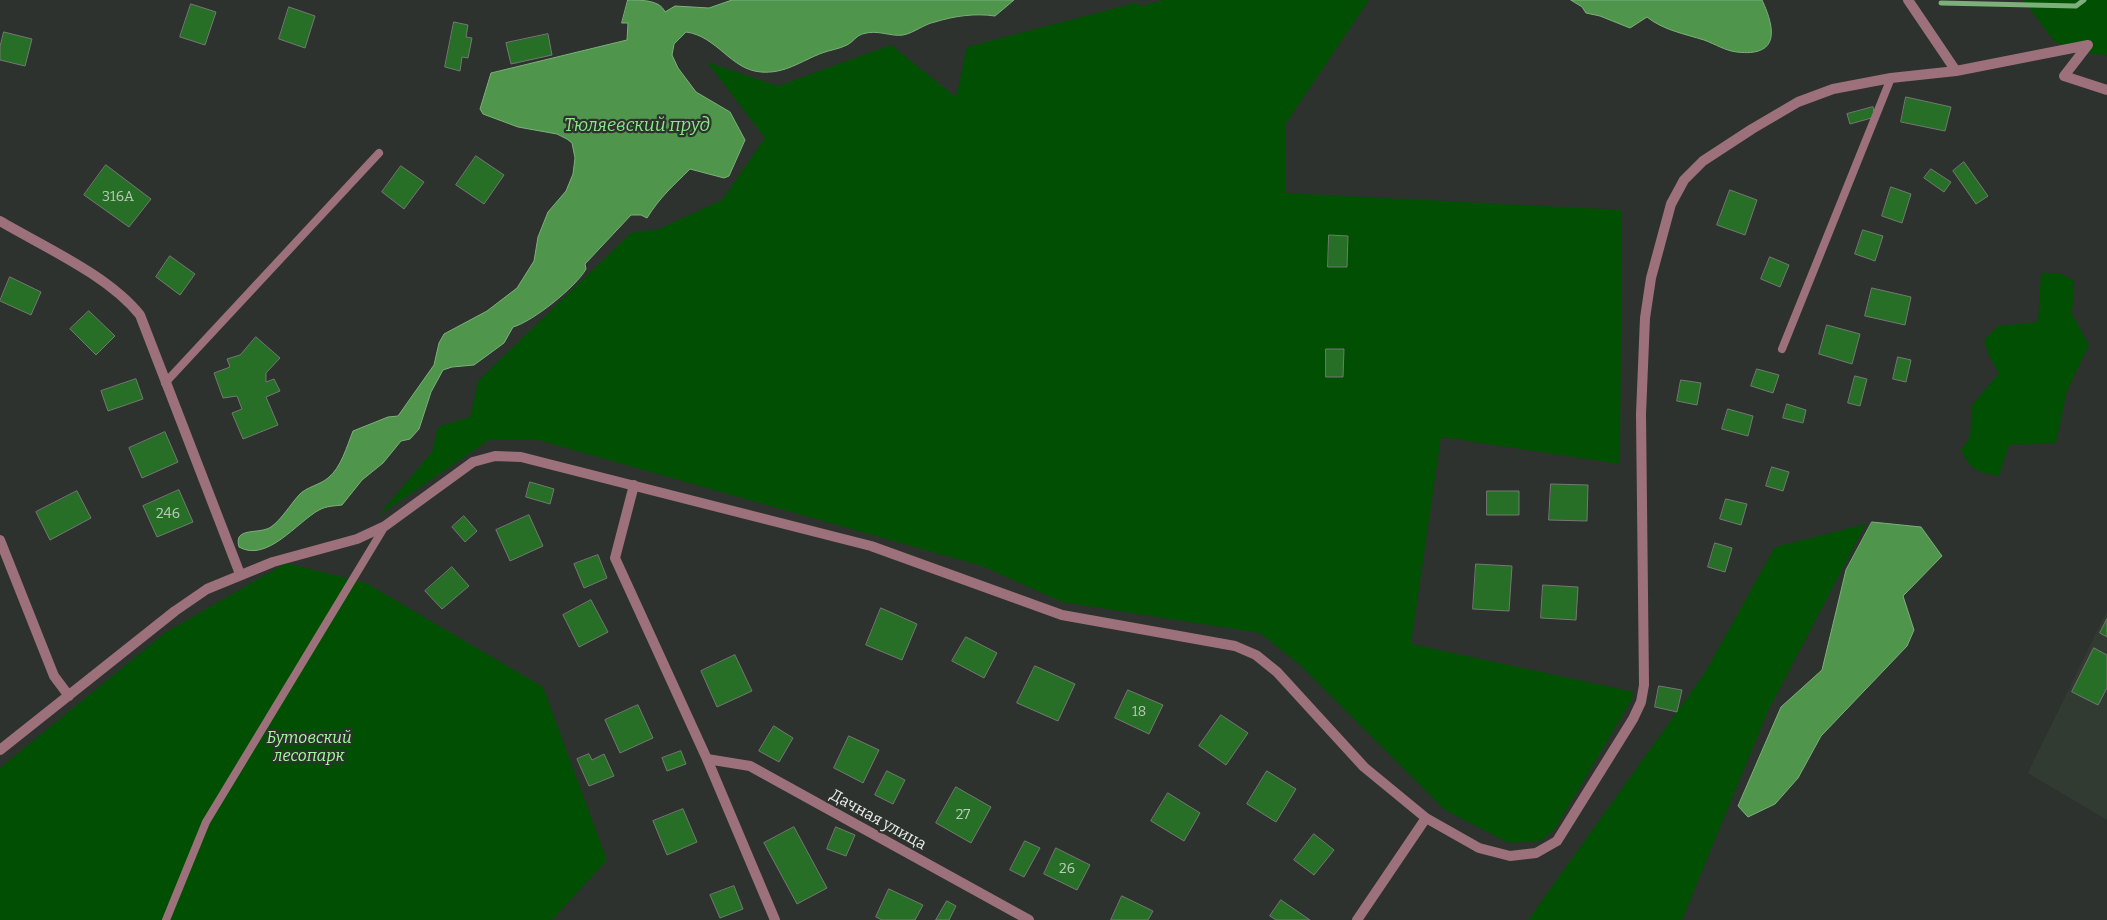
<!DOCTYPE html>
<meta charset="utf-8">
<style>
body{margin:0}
canvas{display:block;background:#2e322e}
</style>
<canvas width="2107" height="920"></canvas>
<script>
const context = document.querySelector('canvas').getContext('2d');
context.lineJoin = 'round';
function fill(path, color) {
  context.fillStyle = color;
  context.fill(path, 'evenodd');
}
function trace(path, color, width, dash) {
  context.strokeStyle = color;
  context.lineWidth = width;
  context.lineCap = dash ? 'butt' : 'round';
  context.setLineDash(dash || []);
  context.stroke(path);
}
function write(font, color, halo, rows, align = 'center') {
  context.font = font + ' Bitter,serif';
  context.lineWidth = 4.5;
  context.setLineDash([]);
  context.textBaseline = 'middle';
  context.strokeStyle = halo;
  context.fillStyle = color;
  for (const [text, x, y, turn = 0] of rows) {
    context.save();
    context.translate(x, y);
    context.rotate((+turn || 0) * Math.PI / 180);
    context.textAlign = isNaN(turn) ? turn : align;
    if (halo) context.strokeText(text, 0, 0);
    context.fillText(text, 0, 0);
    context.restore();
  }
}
fill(new Path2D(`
 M2107,611V820L2028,773Z`), '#323b32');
fill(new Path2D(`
 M1163,0H1369L1286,123L1285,193L1622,210L1620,464L1441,437L1411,644L1634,692L1631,701L1555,829L1541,841L1509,843L1445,810L1300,665L1260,633L1062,602L982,566L538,440H489L378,516L432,452L438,427L470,417L478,381L631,233L659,229L722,200L765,138L707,62L778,86L891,45L956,97L967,47L1135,3L1143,6Z
 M2023,0H2107V55L2085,53L2055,42Z
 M2041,273H2060L2074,281L2072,314L2089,345L2067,391L2056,443L2009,445L1999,476C1977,472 1971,471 1961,450L1970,437L1972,405L1999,373L1989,356L1984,340L1998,326L2038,322Z
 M1866,524L1768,711L1682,920H1528L1704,674L1775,547Z
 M286,563L366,583L543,687L607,860L552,920H0V768L165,633Z`), '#004f02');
const water = new Path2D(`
 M628,0C642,0 660,0 665,12L675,6L709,8L732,0H1014L995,16C975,13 954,16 935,22C924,24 914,33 903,35C890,37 879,29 862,34C856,36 853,42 847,45C839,49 830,50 822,53C801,61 785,74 761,72C731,70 717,36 686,32L674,44L672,55L678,68L696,92L730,112L745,140L729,176L724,178L690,169C673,186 660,197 647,218L641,215H631L585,264L586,269C576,287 532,322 513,327L504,343L474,365L452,367L443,370L431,392L419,429L410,439L401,441L383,463L362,480L342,505C334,506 326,506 319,510C297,522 267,563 239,547C233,526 259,535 271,527C282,519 290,505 299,495C306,487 320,485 328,478C341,468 347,446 353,431L388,417L398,416L434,365L439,343L444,334L487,311L517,288L534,261L538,237L548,212L566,191L573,174L575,158L572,143L567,139L557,134L518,127L483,114L480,109L491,73L627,40L628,23H622Z
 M1571,0H1762C1776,30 1779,57 1737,52C1726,51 1715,44 1704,40C1685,34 1663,30 1647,17L1630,28L1600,16L1586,13L1582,7Z
 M1872,522L1921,527L1942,556L1903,596L1914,630L1907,646L1821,736L1798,778L1775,804L1748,817L1738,806L1781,707L1822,670L1846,570Z`);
fill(water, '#4f954c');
trace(water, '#7daf7b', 1);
trace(new Path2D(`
 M1941,3L2076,6L2084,0`), '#7daf7b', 5);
const building = new Path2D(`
 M191,4L216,12L205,45L180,37Z
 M289,7L315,16L305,48L279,39Z
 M454,22L468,25L466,37L472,38L468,58L462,57L460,71L445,67Z
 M4,32L32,39L25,66L0,60V47Z
 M548,34L552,55L511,64L506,43Z
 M1906,97L1951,107L1945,131L1901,122Z
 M1873,107L1875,117L1850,124L1847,114Z
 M476,156L504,175L484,204L456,185Z
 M1964,162L1988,196L1976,204L1953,171Z
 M106,165L151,199L129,227L84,195Z
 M401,166L424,182L404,209L382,192Z
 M1931,169L1951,182L1944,192L1924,178Z
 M1891,187L1911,194L1902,223L1882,216Z
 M1730,190L1757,200L1745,235L1717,225Z
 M1863,230L1883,236L1875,261L1855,254Z
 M1329,235L1348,236L1347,267H1328Z
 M170,256L195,274L180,295L156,277Z
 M1770,257L1789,265L1780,287L1761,279Z
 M10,277L41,292L31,315L0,301Z
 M1872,288L1911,297L1905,325L1865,316Z
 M89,311L115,336L96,355L70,329Z
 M1827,325L1860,334L1852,364L1819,354Z
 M256,337L280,358L266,373V382L274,379L280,391L266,397L278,425L243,439L232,413L242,409L237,396L223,398L214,373L230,367L227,359L240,355Z
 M1326,349H1344L1343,377H1326Z
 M1898,357L1911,360L1906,382L1893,379Z
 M1757,369L1779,375L1773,393L1751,386Z
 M1855,376L1867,379L1860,406L1848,403Z
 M136,379L143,399L108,411L101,391Z
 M1681,380L1701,383L1697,405L1677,401Z
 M1787,404L1806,410L1803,423L1783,418Z
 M1728,409L1753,416L1748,436L1722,429Z
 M165,432L178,462L142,478L129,448Z
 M1772,467L1789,472L1783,491L1766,486Z
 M530,482L554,489L550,504L526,497Z
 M1551,484L1588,485L1587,521L1549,520Z
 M179,490L193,522L157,537L143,506Z
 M77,491L91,518L50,540L36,512Z
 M1487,491H1519V515H1487Z
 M1726,499L1747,504L1741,525L1720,519Z
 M529,515L543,546L510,561L496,530Z
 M464,516L477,531L465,542L452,527Z
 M1715,543L1732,548L1725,572L1708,567Z
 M598,555L607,578L584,588L574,564Z
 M1476,564L1512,566L1509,611L1473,609Z
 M452,567L469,586L442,609L425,591Z
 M1543,585L1578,587L1576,620L1541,618Z
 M591,600L608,632L579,647L563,615Z
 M881,608L917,624L902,660L866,645Z
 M2107,619V637L2100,633Z
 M966,637L997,653L984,678L952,661Z
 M2094,648L2107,655V688L2098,705L2072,692Z
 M735,655L752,691L717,707L701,671Z
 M1035,666L1075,684L1058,721L1017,703Z
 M1659,686L1682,690L1677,712L1655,707Z
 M1128,690L1163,705L1149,734L1115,718Z
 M638,705L653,738L620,753L605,720Z
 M1221,715L1248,733L1226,765L1199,746Z
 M774,726L793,738L779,762L759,751Z
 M849,736L879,750L863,783L834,768Z
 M681,751L686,764L667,771L662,758Z
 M589,754L592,760L604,754L614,776L589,786L577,759Z
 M887,771L905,780L893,804L875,795Z
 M1267,771L1296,789L1276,822L1247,804Z
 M956,787L991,807L971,843L936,823Z
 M1168,793L1200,813L1184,841L1151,821Z
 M683,809L697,842L667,855L653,821Z
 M794,827L827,888L797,904L764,843Z
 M836,827L855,835L846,856L827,849Z
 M1314,834L1334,850L1314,875L1294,860Z
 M1025,841L1040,848L1024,877L1010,870Z
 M1056,848L1090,865L1077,890L1044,874Z
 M734,886L743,909L720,918L710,895Z
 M889,889L923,905L915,920H882L876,917Z
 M1122,896L1153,911L1148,920H1111Z
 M1281,900L1310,920H1276L1270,916Z
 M947,901L956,906L949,920H936Z`);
fill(building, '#276e26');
trace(building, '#747873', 1);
trace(new Path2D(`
 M1782,349L1891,78
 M165,383L379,153
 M166,920L206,822L385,526`), '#9d717b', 8);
trace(new Path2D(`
 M1908,0L1956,71L2088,45L2064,76L2107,90
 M0,221C44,247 108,275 140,315L240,574
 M634,485L615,558L707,759L775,920
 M0,540L54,676L69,696
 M0,750L175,611L207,589L273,562L357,539L385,526L473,462L495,456L521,457L871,546L1062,615L1235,646L1256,655L1277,672L1364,767L1426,818L1479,848L1510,856L1536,853L1557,841L1633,719L1641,702L1644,685L1641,414L1645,318L1651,278L1671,204L1684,180L1703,161L1752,129L1798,102L1833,89L1891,78L1956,71
 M707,759L750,766L1029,920
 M1357,920L1426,818`), '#9d717b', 10);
write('14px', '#b8ccb8', null, [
 ["316А",118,197],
 ["246",168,514],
 ["18",1139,712],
 ["27",963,815],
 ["26",1067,869]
]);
write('italic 16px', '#a0fd9b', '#2e322e', [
 ["Бутовский",309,739],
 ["лесопарк",309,757]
]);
write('16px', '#e9ece9', '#2e322e', [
 ["Дачная улица",878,820,29]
]);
write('italic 18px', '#8be787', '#2e322e', [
 ["Тюляевский пруд",637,126]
]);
</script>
